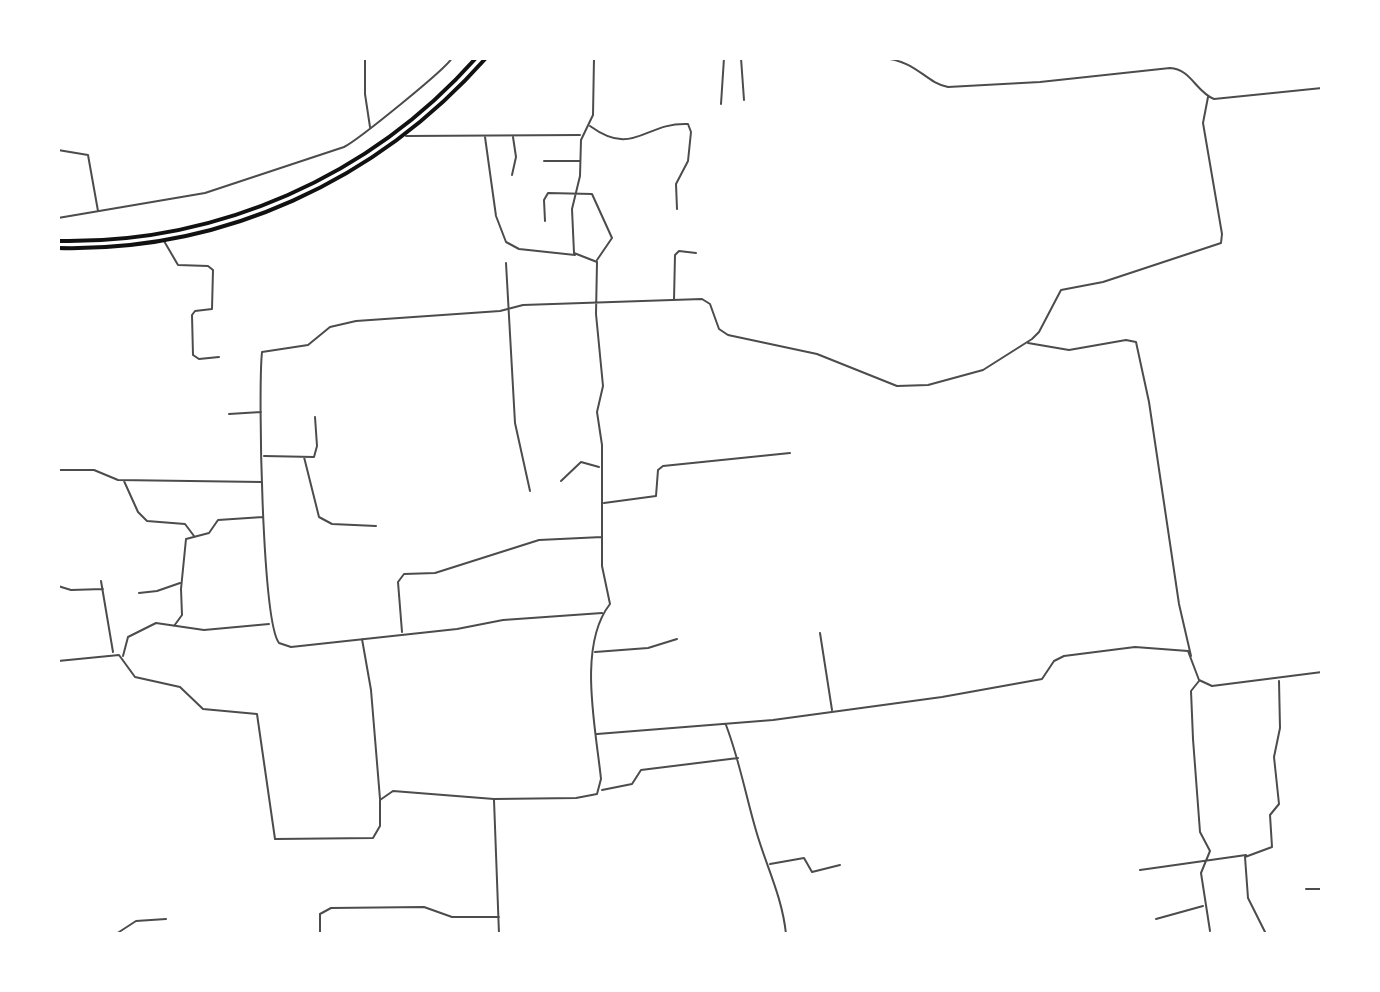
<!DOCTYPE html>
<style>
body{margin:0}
#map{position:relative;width:1380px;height:992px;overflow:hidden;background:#fff;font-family:Rubik,sans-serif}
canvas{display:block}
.frame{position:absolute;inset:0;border:60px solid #fff;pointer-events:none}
</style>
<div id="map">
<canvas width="1380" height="992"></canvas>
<div class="frame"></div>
</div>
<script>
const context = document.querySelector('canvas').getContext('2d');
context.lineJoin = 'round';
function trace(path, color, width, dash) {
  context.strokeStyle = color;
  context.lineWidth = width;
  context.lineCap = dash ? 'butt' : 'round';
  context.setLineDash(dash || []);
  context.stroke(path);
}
trace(new Path2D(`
 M365,58V94L370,127
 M741,58L744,100
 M813,58H882
 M882,58C918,61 924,82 948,87L1040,82L1170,68C1191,69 1196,92 1214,99L1322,88
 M721,104L724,58
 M590,126C634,158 644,122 688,124L691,132L688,161L676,184L677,209
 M406,136L580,135
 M485,137L496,216L506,242L519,249L575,255
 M58,150L88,155L98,211
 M544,161H580
 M512,175L516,157L513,137
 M58,218L205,193L344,147C358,140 446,69 452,58
 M545,221L544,200L548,193L592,194L612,238L597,260
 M164,241L178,265L208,266L213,270L212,309L195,311L192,315L193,355L199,359L219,357
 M506,263L515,423L530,491
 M674,300L675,255L679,251L696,253
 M1028,343L1069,350L1126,340L1136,342L1149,402L1179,604L1191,656
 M229,414L261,412
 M264,456L314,457L317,446L315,417
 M304,457L319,517L332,524L376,526
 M58,470H94L118,480L262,482
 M124,481L138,512L147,521L185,524L194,536
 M561,481L581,462L599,467
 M604,503L656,496L658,470L663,466L790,453
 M101,581L113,652
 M58,586L71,590L103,589
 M139,593L157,591L180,583
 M602,613L503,620L457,629L291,647L279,643C262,621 258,390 262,352L308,345L330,327L356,321L500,311L523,305L702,299L710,304L719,329L728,335L817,354L897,386L928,385L983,370L1032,339L1039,332L1061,290L1103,282L1221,243L1222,234L1203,123L1208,97
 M174,626L182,615L181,589L186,539L209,533L218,520L263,517
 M402,632L398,582L404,574L435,573L539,540L602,537
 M820,633L832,710
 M362,639L371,690L380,799
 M595,652L648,648L677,639
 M123,656L128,637L156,623L204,630L269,624
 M58,661L119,655L135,677L180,687L203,709L257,714L275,839L373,838L380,826V800L393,791L494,799L576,798L597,794L601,779C596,729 577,646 610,604L602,566V445L597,412L603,386L596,314L597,262L574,253L572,209L580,176L581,140L593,115L594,58
 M1199,681L1191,691L1193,739L1200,832L1210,851L1201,873L1210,931
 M726,725C739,759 745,792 755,827C765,864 782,895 786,934
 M597,734L773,720L942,697L1042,679L1054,661L1064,656L1135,647L1188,651L1199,680L1212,686L1322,672
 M602,790L632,784L641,770L738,758
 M494,800L499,934
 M770,864L804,858L812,872L840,865
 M1140,870L1246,855
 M1306,889H1322
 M1156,919L1203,906
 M78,934H95
 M116,934L136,921L166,919
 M320,934V914L331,908L424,907L452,917H499
 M1266,934L1248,898L1245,857L1272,847L1270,815L1279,804L1274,757L1280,728L1279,681`), '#4c4c4c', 2);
trace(new Path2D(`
 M58,241C218,244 370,177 476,58
 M58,248C223,252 377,181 486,58`), '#111', 4);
</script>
